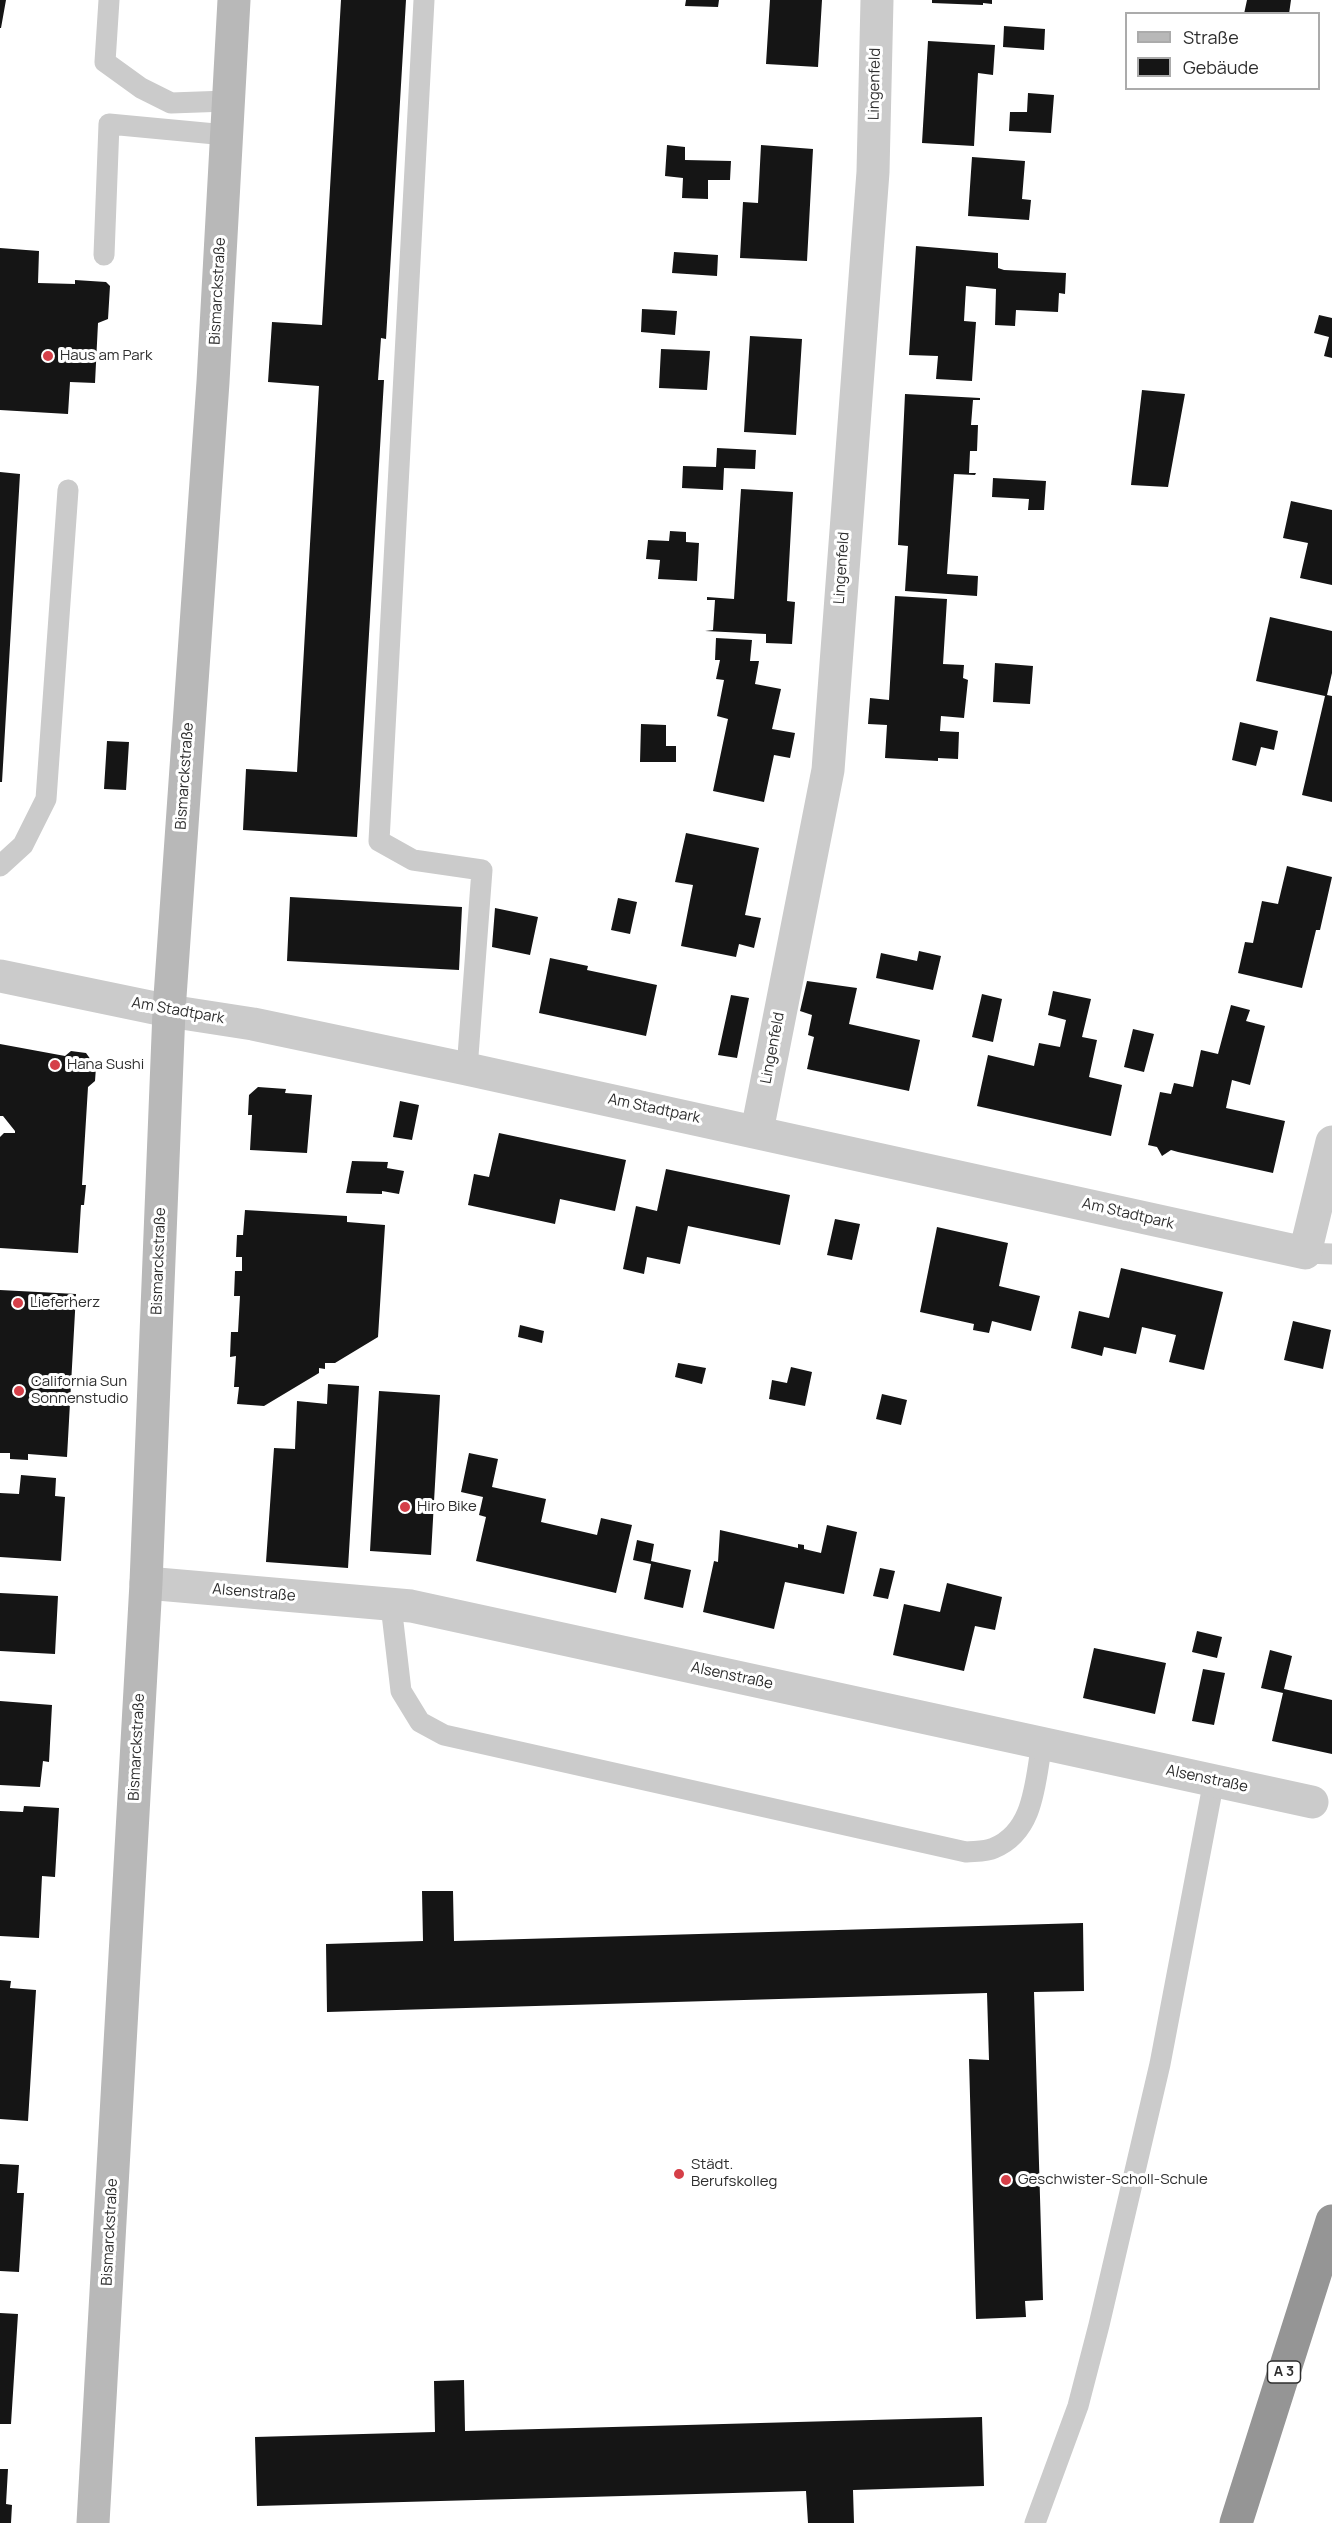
<!DOCTYPE html>
<meta charset="utf-8">
<style>
body{margin:0}
#map{position:relative;width:1332px;height:2523px;overflow:hidden;background:#fff;font-family:Manrope,sans-serif}
canvas{display:block}
.legend{position:absolute;left:1125px;top:12px;width:195px;height:78px;box-sizing:border-box;background:#fff;border:2px solid #ababab;margin:0;padding:8px 10px;list-style:none;font-size:18px;color:#2e2e2e}
.legend li{display:flex;align-items:center;gap:12px;height:30px}
.legend b{width:30px;border:2px solid #ababab}
</style>
<div id="map">
<canvas width="1332" height="2523"></canvas>
<ul class="legend">
<li><b style="height:8px;background:#b8b8b8"></b>Straße</li>
<li><b style="height:16px;background:#151515"></b>Gebäude</li>
</ul>
</div>
<script>
const context = document.querySelector('canvas').getContext('2d');
context.lineJoin = 'round';
function fill(path, color) {
  context.fillStyle = color;
  context.fill(path, 'evenodd');
}
function trace(path, color, width, dash) {
  context.strokeStyle = color;
  context.lineWidth = width;
  context.lineCap = dash ? 'butt' : 'round';
  context.setLineDash(dash || []);
  context.stroke(path);
}
function write(font, color, halo, rows, align = 'center') {
  context.font = font + ' Manrope,sans-serif';
  context.lineWidth = 6;
  context.setLineDash([]);
  context.textBaseline = 'middle';
  context.strokeStyle = halo;
  context.fillStyle = color;
  for (const [text, x, y, turn = 0] of rows) {
    context.save();
    context.translate(x, y);
    context.rotate((+turn || 0) * Math.PI / 180);
    context.textAlign = isNaN(turn) ? turn : align;
    if (halo) context.strokeText(text, 0, 0);
    context.fillText(text, 0, 0);
    context.restore();
  }
}
fill(new Path2D(`
 M0,0H6L1,28H0Z
 M341,0H406L386,339L381,338L378,380H384L357,837L243,830L246,769L297,772L319,386L268,382L272,322L322,325Z
 M686,0H719L718,7L685,6Z
 M770,0H822L818,67L766,64Z
 M932,0H992V4L983,3V5L932,3Z
 M1247,0H1291L1289,14H1244Z
 M1004,26L1045,29L1044,50L1003,47Z
 M928,41L995,45L993,75L978,73L974,146L922,143Z
 M1028,93L1054,95L1051,133L1009,131L1010,112H1027Z
 M667,145L685,147V160L731,161L730,180H708V199L682,198L683,178L665,176Z
 M761,145L813,149L807,261L740,258L743,202L758,203Z
 M972,157L1025,161L1022,199L1031,200L1029,220L968,216Z
 M916,246L998,253V268L1004,270L1066,273L1065,294L1059,293L1058,312L1016,310L1015,326L995,325L996,289L966,286L964,321L976,322L972,381L936,379L938,356L909,355Z
 M0,248L39,251L38,283L75,284V280L106,282L110,286L108,319L98,323L95,383L70,382L68,414L0,410Z
 M674,252L718,255L717,276L672,273Z
 M642,309L677,311L675,335L641,332Z
 M1319,315L1332,318V358L1324,356L1329,337L1314,333Z
 M750,336L802,339L796,435L744,432Z
 M661,349L710,351L707,390L659,388Z
 M1142,390L1185,394L1168,487L1131,485Z
 M905,394L980,398V400H973L971,425H978L977,451H970L969,473H976L975,475L954,474L947,574L978,576L977,596L905,591L908,546L898,545Z
 M717,448L756,450L755,469L724,468L723,490L682,488L683,466L716,467Z
 M0,472L20,474L2,782H0Z
 M993,478L1046,481L1044,510H1028L1029,499L992,497Z
 M741,489L793,492L787,601L795,602L792,644L766,643V634L705,631L713,630L715,600H707V597L734,599Z
 M1291,501L1332,510V585L1300,578L1308,543L1283,538Z
 M670,531L686,532V542L699,543L697,581L658,579L660,560L646,559L648,540L669,541Z
 M895,596L947,599L943,664L964,665L963,678L968,680L964,718L941,716L940,731L959,732L958,759L938,758V761L885,758L887,725L868,724L870,698L889,700Z
 M1270,617L1332,631V673L1327,695L1332,696V802L1302,795L1325,696L1256,681Z
 M716,638L752,640L750,661H759L755,684L781,689L772,729L795,733L790,758L774,755L764,802L713,791L728,719L717,716L724,680L716,679L720,660H715Z
 M995,663L1033,666L1030,704L993,702Z
 M1240,722L1278,731L1274,750L1261,747L1256,766L1232,760Z
 M641,724L666,725V746H676V762H640Z
 M107,741L129,742L126,790L104,789Z
 M686,833L759,848L745,915L761,918L754,948L739,944L736,957L681,946L693,885L675,882Z
 M1287,866L1332,877L1320,930H1316L1302,988L1238,973L1245,942L1253,943L1262,901L1278,904Z
 M290,897L462,907L459,970L287,961Z
 M618,898L637,902L630,934L611,930Z
 M495,908L538,917L530,955L492,947Z
 M919,951L941,956L933,990L876,978L881,953L917,961Z
 M550,958L588,966L587,970L657,985L646,1036L539,1013Z
 M807,981L857,988L849,1024L920,1040L909,1091L807,1069L814,1037L808,1035L812,1015L800,1011Z
 M1053,991L1091,999L1082,1037L1097,1040L1089,1077L1122,1085L1111,1136L977,1106L988,1055L1034,1066L1039,1043L1060,1047L1066,1020L1048,1015Z
 M982,994L1002,999L993,1042L972,1037Z
 M731,995L749,998L737,1058L718,1055Z
 M1231,1005L1250,1010L1246,1021L1265,1026L1250,1085L1232,1080L1226,1108L1285,1121L1273,1173L1178,1152L1171,1150L1162,1156L1157,1147L1148,1145L1160,1092L1171,1094L1174,1083L1193,1087L1201,1050L1218,1054Z
 M1133,1029L1154,1034L1144,1072L1124,1067Z
 M0,1044L65,1056L71,1051L86,1053L96,1067L95,1081L88,1087L82,1185H86L84,1205H81L78,1253L0,1248V1137L4,1133H15V1131L3,1116H0Z
 M258,1087L286,1089L285,1093L312,1095L307,1153L250,1150L252,1115H248L249,1095Z
 M400,1101L419,1105L412,1140L393,1137Z
 M499,1133L626,1160L615,1211L560,1199L555,1224L468,1205L474,1174L489,1177Z
 M352,1161L388,1162L387,1168L404,1171L399,1194L382,1191V1194L346,1193Z
 M666,1169L790,1195L780,1245L688,1226L680,1264L647,1257L644,1274L623,1269L636,1206L657,1211Z
 M245,1210L347,1216V1222L385,1225L378,1337L335,1363H325V1369L319,1368V1373L264,1406L237,1404L239,1387H234L236,1356L230,1357L231,1332H238L240,1296H234L235,1271H242V1257H236L237,1235H243Z
 M835,1219L860,1224L852,1260L827,1255Z
 M937,1227L1008,1243L999,1286L1040,1296L1031,1331L992,1321L989,1333L973,1330L974,1324L920,1312Z
 M1121,1268L1223,1292L1204,1370L1169,1362L1176,1335L1142,1327L1136,1354L1104,1347L1102,1356L1071,1348L1079,1311L1109,1318Z
 M0,1290L76,1294L67,1457L28,1454V1460L10,1459V1453H0Z
 M1293,1321L1331,1330L1323,1369L1284,1360Z
 M520,1325L544,1331L542,1343L518,1337Z
 M678,1363L706,1368L702,1384L675,1377Z
 M791,1367L812,1372L805,1406L769,1399L772,1380L787,1383Z
 M328,1384L359,1386L348,1568L266,1562L274,1448L295,1449L297,1401L327,1404Z
 M379,1391L440,1395L431,1555L370,1551Z
 M882,1394L907,1400L901,1425L876,1419Z
 M469,1453L498,1459L492,1487L546,1499L541,1522L597,1535L601,1518L632,1525L616,1593L476,1561L486,1517L479,1515L483,1497L461,1492Z
 M21,1475L56,1478L55,1496L65,1497L61,1561L0,1557V1493L19,1494Z
 M827,1525L857,1532L844,1594L785,1582L774,1629L703,1612L714,1561L718,1562L720,1530L798,1548V1544L804,1545V1549L821,1553Z
 M637,1540L654,1544L651,1561L691,1570L683,1608L644,1599L651,1564L633,1560Z
 M880,1568L895,1571L888,1599L873,1596Z
 M947,1583L1002,1597L995,1630L975,1626L964,1671L893,1655L904,1604L940,1612Z
 M0,1593L58,1596L55,1654L0,1651Z
 M1197,1631L1222,1637L1217,1658L1192,1652Z
 M1094,1648L1166,1663L1155,1714L1083,1698Z
 M1270,1650L1292,1656L1284,1689L1332,1700V1754L1272,1741L1283,1693L1261,1688Z
 M1203,1669L1225,1673L1214,1725L1192,1721Z
 M0,1701L52,1705L49,1762L43,1761L40,1787L0,1785Z
 M24,1806L59,1808L55,1877L42,1876L39,1938L0,1936V1811L23,1812Z
 M422,1891H453L454,1941L1083,1923L1084,1991L1034,1992L1043,2300L1025,2301L1026,2317L976,2319L969,2059L989,2060L987,1993L327,2012L326,1944L423,1941Z
 M0,1980L11,1981L10,1988L36,1990L28,2121L0,2119Z
 M0,2164L19,2165L17,2193H24L19,2272L0,2271Z
 M0,2313L18,2314L11,2424H0Z
 M464,2380L465,2431L982,2417L984,2486L853,2490L854,2523H808L806,2491L257,2506L255,2437L435,2432L434,2381Z
 M0,2469H8L6,2504L12,2505L11,2523H0Z`), '#151515');
trace(new Path2D(`
 M109,0L105,62L141,88L171,103L227,101
 M424,0L379,841L413,860L482,870L467,1069
 M104,255L109,124L226,135
 M0,866L23,845L46,799L68,490
 M1305,1253L1332,1254
 M391,1605L401,1691L420,1722L444,1735L966,1852C975,1851 986,1852 994,1848C1035,1831 1035,1781 1042,1743
 M1035,2523L1078,2406L1099,2325L1160,2064L1214,1780`), '#cbcbcb', 21);
trace(new Path2D(`
 M0,976L169,1011L253,1024L467,1069L1305,1253L1332,1142
 M757,1131L828,770L873,172L877,0
 M146,1583L411,1606L1312,1802`), '#cbcbcb', 33);
trace(new Path2D(`
 M93,2523L146,1583L169,1011L213,382L234,0`), '#b8b8b8', 33);
trace(new Path2D(`
 M1236,2523L1332,2221`), '#959595', 33);
for (const [x, y, r, color] of [
 [48,356,6,"#d53f48"],
 [55,1065,6,"#d53f48"],
 [18,1303,6,"#d53f48"],
 [19,1391,6,"#d53f48"],
 [405,1507,6,"#d53f48"],
 [679,2174,6,"#d53f48"],
 [1006,2180,6,"#d53f48"]
]) {
  const dot = new Path2D();
  dot.arc(x, y, r, 0, 2 * Math.PI);
  context.fillStyle = color;
  context.fill(dot);
  trace(dot, '#fff', 2);
}
for (const [x, y, w] of [
 [1284,2372,33]
]) {
  const box = new Path2D();
  box.roundRect(x - w / 2, y - 11, w, 22, 4.5);
  context.fillStyle = '#fff';
  context.fill(box);
  trace(box, '#2e2e2e', 1.5);
}
write('bold 14px', '#2e2e2e', null, [
 ["A 3",1284,2372]
]);
write('15px', '#2e2e2e', '#fff', [
 ["Lingenfeld",875,84,-89],
 ["Bismarckstraße",218,291,-87],
 ["Lingenfeld",842,568,-86],
 ["Bismarckstraße",185,776,-86],
 ["Am Stadtpark",178,1011,10],
 ["Lingenfeld",773,1048,-79],
 ["Am Stadtpark",654,1109,12],
 ["Am Stadtpark",1128,1214,13],
 ["Bismarckstraße",159,1261,-88],
 ["Alsenstraße",254,1593,5],
 ["Alsenstraße",732,1676,12],
 ["Bismarckstraße",137,1747,-87],
 ["Alsenstraße",1207,1779,12],
 ["Bismarckstraße",110,2232,-87]
]);
write('15px', '#2e2e2e', '#fff', [
 ["Haus am Park",60,356],
 ["Hana Sushi",67,1065],
 ["Lieferherz",30,1303],
 ["California Sun",31,1382],
 ["Sonnenstudio",31,1399],
 ["Hiro Bike",417,1507],
 ["Städt.",691,2165],
 ["Berufskolleg",691,2182],
 ["Geschwister-Scholl-Schule",1018,2180]
], 'left');
</script>
